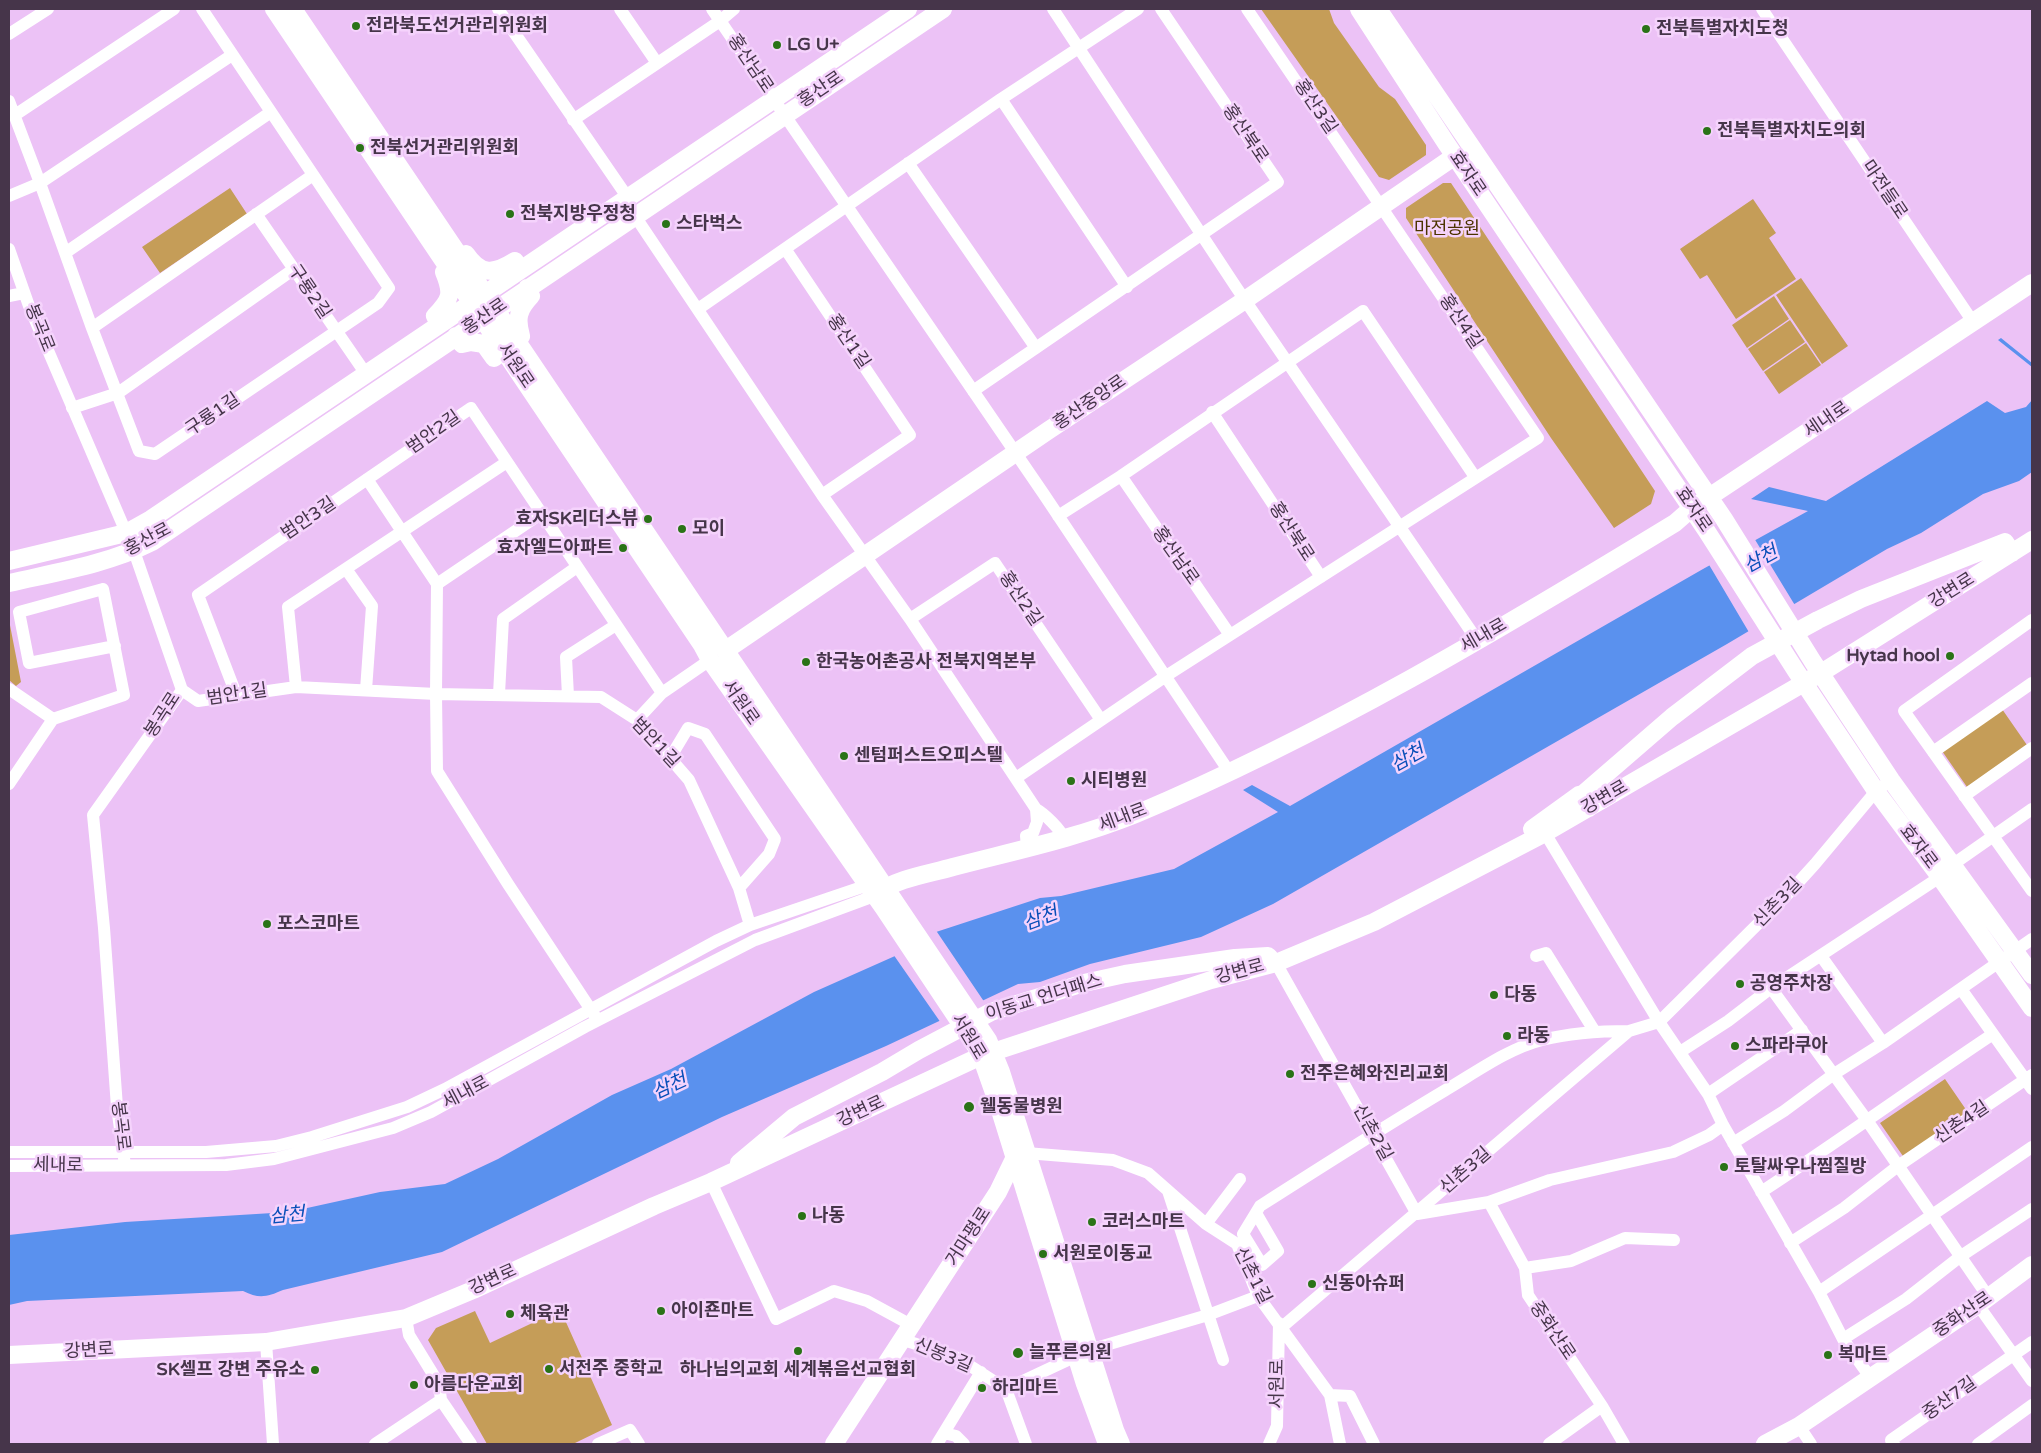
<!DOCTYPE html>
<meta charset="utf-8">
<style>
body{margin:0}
#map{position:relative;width:2041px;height:1453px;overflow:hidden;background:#ecc2f6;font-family:"Varela Round",sans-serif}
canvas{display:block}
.frame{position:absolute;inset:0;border:10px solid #46354a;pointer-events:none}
</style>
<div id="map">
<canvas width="2041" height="1453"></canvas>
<div class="frame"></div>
</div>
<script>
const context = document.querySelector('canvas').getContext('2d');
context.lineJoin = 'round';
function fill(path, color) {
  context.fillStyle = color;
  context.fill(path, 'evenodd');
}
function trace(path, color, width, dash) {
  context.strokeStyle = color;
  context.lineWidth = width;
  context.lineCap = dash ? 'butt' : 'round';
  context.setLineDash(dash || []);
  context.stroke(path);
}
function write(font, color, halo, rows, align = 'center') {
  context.font = font + ' "Varela Round","Noto Sans KR",sans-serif';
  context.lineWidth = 5;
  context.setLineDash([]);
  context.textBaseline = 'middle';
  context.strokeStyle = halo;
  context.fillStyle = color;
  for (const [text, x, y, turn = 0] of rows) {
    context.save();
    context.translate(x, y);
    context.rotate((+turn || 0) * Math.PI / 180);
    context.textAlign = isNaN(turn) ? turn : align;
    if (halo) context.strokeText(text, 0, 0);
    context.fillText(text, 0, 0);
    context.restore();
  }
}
fill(new Path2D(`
 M1261,9H1329L1334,23L1379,87L1395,99L1426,145V155L1389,180L1379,177Z
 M1443,183H1451L1655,491L1651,504L1614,528L1551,438L1406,218V208Z
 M230,188L247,214L160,273L142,247Z
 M1753,199L1776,233L1769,238L1796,279L1736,319L1707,275L1700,279L1680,249Z
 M1801,278L1848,346L1822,364L1776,295Z
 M1774,296L1789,319L1747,348L1732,325Z
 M1790,320L1805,342L1763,371L1748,349Z
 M1806,343L1821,365L1779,394L1764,372Z
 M9,620L21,682L16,686L9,680Z
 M2002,709L2027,745L1967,787L1942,751Z
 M1945,1079L1969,1114L1905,1159L1880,1123Z
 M475,1311L490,1343L545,1317L561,1311L612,1425L573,1444H487L428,1340L436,1328Z`), '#c59d58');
fill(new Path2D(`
 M2001,338L2032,363V367L1998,340Z
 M2032,400V472L2019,481L1983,494L1921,533L1887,549L1727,644L1273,904L1201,937L1090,964L1040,982L1018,984L886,1046L722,1117L442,1252L283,1290C267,1297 259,1299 243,1291L27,1301L9,1305V1235L125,1222L289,1212L380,1192L445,1184L498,1159L612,1095L671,1069L814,992L895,956L936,932L1040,898L1061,896L1174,869L1278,812L1243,790L1252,785L1290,806L1703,569L1808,511L1751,499L1769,487L1826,501L1987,401L2005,413L2026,407Z`), '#5a91ee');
fill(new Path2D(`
 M1754,538L1796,607L1750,634L1708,563Z
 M935,929L985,1003L941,1023L893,954Z`), '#ecc2f6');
trace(new Path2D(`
 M498,9L628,198
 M620,9L657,63
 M712,9L1043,493L1230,773
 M1053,9L1236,287L1477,640
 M1762,9L1973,322
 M9,34L48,9
 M1001,99L1127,287
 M9,101L40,183L92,328L139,451L155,454L378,303L389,288L202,9
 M15,115L174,9
 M573,120L720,21L734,9
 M908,163L1036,348
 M9,196L40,183L232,55
 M256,214L366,374
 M635,216L822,495L910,619L1036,809C1045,814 1060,829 1064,838
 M9,249L29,306L134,551L182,690L93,815L104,928L117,1107L125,1165
 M786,250L910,435L822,495
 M65,253L271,112
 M9,296L24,293
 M698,309L1001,99L1138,9
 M92,328L313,175
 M973,391L1278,182L1161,9
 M72,408L118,393L294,269
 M1212,412L1321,577
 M1121,476L1230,635
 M367,479L437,584L436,694L437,771L508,884L595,1016
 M1058,516L1121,476L1363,311L1475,477
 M346,569L372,606L366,690
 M437,584L542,513
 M910,619L995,563L1101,720
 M2032,620L1904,711L2032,891
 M296,687L288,607L507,462
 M9,689L53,719
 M182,690L198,701L296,687L436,694L601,697L637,720L689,780L739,888L750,925
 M236,694L198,595L471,408L662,693
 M499,694L503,619L577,567
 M568,696L566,657L616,625
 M637,720L662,693L710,660
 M1933,752L2032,683
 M670,758L688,728L705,734L775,839L769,854L739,888
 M1016,778L1166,676L1538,438L1247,9
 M9,784L53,719L124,695L103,589L19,612L29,663L115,646
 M1964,796L2032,748
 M1545,833L1659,1022L1708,1094L1723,1125L1819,1292L1843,1339L1870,1377
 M1027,847L1026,836L1033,833L1037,822L1036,809
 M1952,865L2032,809
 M1536,956L1546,953L1595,1032
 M1821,956L1883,1043
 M1276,963L1417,1214
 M1771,988L1866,1119L1989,1298
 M1961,989L2032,1089
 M1680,1052L1728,1021L1771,988L1940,877
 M1708,1094L1802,1030
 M1733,1143L1784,1111L1834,1074L1883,1043L2032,939
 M9,1152H206L276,1146L312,1137L407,1107L445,1089L716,941L750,925L868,885
 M1026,1153L1113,1160L1148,1173L1206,1224L1237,1244L1258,1296L1330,1395L1340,1444
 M9,1166L226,1165L274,1159L393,1128L431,1112L585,1027L755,940L874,896
 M711,1182L776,1319L834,1291L867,1301L913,1326
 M1168,1191L1223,1360
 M1761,1192C1839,1141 1915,1086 1993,1034
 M1489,1202L1525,1268
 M1256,1213L1278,1251L1262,1265L1243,1234L1260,1206C1321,1167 1382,1128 1444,1091C1475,1073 1507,1049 1542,1040C1570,1033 1601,1031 1629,1031
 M1417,1214L1489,1202L1550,1180L1673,1152L1709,1135L1723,1125
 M1206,1224L1240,1179
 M1790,1243L1844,1208L1898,1166L2032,1075
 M1819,1292L2032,1147
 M1978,1305L2032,1381
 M406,1318L409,1335L439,1384L441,1400L471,1444
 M1282,1327L1629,1031L1659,1022L1786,896L1815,864L1876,791L1891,780
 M1843,1339L1906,1299L1961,1256L2032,1209
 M904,1340L958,1358L1006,1389L1026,1444
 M266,1342L273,1444
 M1006,1389L1089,1350L1208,1315L1258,1296
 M1330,1395L1350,1396L1374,1444
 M1799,1426L1811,1444
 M944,1433L956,1436L964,1444
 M375,1444L441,1400
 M598,1444L630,1430L639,1444
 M937,1444L981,1372
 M1269,1444L1277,1426L1279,1323
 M1549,1444L1602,1406
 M1624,1444L1602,1406L1528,1295L1525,1268L1571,1261L1625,1238L1674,1240
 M1894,1444L1891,1440L2032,1342
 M1978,1444L2032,1405`), '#fff', 12);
trace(new Path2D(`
 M274,9L702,645L710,660L883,907L975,1045L981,1056L999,1107L1085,1384L1107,1444
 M293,9L988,1040L1001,1072L1115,1430L1121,1444
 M1359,9L1446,143L1706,530L1796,671L1876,791L1940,877L2032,1008
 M1378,9L1724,519L1813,662L1891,780L2032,975
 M466,254C481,276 494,274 515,261
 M439,323L435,316C451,299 453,294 444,272L446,271
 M456,336L462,344L471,342L484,344L494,358L504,351
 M516,340L521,336C516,318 518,310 531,296L527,288
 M9,561L126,533L151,519L908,9
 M9,583C57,572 108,564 152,542L943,9
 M726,650L1049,430L1245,300L1455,156
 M1589,808L1583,794L1672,717L1752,656L1818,620L1861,599L2005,542L2012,553
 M1532,829L1579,795L1583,794
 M878,893C898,878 929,874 953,867C1014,851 1077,838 1136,814C1324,735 1501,629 1675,523L1691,509L2032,283
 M739,1163L794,1117L882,1072L919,1050L991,1012L1084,983L1125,974L1235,958L1268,956L1270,958
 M9,1355L266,1342L406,1318L473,1290L654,1206L711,1182L981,1056L1211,980L1276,963L1374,922L1545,833L1821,673L2032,540
 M834,1444L998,1192L1015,1157L1019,1156
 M1765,1444L1799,1426L1978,1305L2032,1265`), '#fff', 18);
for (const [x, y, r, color] of [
 [356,26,5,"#2a7317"],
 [1646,29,5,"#2a7317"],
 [777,45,5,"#2a7317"],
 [1707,131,5,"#2a7317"],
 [360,148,5,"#2a7317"],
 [510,214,5,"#2a7317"],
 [666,224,5,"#2a7317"],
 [648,519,5,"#2a7317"],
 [682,529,5,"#2a7317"],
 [623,548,5,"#2a7317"],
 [1950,656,5,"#2a7317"],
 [806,662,5,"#2a7317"],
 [844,756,5,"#2a7317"],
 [1071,781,5,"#2a7317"],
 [267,924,5,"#2a7317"],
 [1740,984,5,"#2a7317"],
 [1494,995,5,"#2a7317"],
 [1507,1036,5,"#2a7317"],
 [1735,1046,5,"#2a7317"],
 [1290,1074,5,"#2a7317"],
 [969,1107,6,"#2a7317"],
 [1724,1167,5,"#2a7317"],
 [802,1216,5,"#2a7317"],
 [1092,1222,5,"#2a7317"],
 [1043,1254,5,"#2a7317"],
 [1312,1284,5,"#2a7317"],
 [661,1311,5,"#2a7317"],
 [510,1314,5,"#2a7317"],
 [798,1351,5,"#2a7317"],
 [1018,1353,6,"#2a7317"],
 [1828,1355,5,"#2a7317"],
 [549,1369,5,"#2a7317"],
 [315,1370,5,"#2a7317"],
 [414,1385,5,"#2a7317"],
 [982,1388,5,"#2a7317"]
]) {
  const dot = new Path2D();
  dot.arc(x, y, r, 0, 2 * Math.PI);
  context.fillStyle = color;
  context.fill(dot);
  trace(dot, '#f5d3fc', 2);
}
write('bold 18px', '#46354a', '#f5d3fc', [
 ["전라북도선거관리위원회",366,26],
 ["전북특별자치도청",1656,29],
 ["LG U+",787,45],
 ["전북특별자치도의회",1717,131],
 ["전북선거관리위원회",370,148],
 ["전북지방우정청",520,214],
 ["스타벅스",676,224],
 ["효자SK리더스뷰",638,519,"right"],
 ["모이",692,529],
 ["효자엘드아파트",613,548,"right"],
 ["Hytad hool",1940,656,"right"],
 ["한국농어촌공사 전북지역본부",816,662],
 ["센텀퍼스트오피스텔",854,756],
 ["시티병원",1081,781],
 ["포스코마트",277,924],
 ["공영주차장",1750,984],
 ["다동",1504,995],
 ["라동",1517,1036],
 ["스파라쿠아",1745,1046],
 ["전주은혜와진리교회",1300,1074],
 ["웰동물병원",980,1107],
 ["토탈싸우나찜질방",1734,1167],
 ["나동",812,1216],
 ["코러스마트",1102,1222],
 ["서원로이동교",1053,1254],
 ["신동아슈퍼",1322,1284],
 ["아이죤마트",671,1311],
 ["체육관",520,1314],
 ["늘푸른의원",1029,1353],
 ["복마트",1838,1355],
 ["서전주 중학교",559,1369],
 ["SK셀프 강변 주유소",305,1370,"right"],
 ["하나님의교회 세계볶음선교협회",798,1370,"center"],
 ["아름다운교회",424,1385],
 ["하리마트",992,1388]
], 'left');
write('18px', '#46354a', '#f5d3fc', [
 ["홍산남로",750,64,56],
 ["홍산로",821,90,-34],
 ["홍산3길",1315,107,56],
 ["홍산북로",1245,134,56],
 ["효자로",1467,174,56],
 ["마전들로",1884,190,56],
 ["구룡2길",309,292,56],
 ["홍산로",485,317,-34],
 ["홍산4길",1460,322,56],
 ["봉곡로",39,328,68],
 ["홍산1길",848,342,56],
 ["서원로",515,366,56],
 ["홍산중앙로",1090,403,-34],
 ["구룡1길",213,415,-34],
 ["세내로",1827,420,-34],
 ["범안2길",434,433,-35],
 ["효자로",1693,510,56],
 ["범안3길",309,519,-34],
 ["홍산북로",1291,532,57],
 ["홍산로",148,540,-28],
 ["홍산남로",1175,556,55],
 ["강변로",1952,591,-32],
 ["홍산2길",1020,599,56],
 ["세내로",1484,636,-30],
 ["범안1길",237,695,-8],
 ["서원로",740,703,55],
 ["봉곡로",163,715,-57],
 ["범안1길",655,743,47],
 ["강변로",1605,798,-30],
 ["세내로",1123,818,-21],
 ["효자로",1918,847,53],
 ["신촌3길",1778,903,-46],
 ["강변로",1240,972,-15],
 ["이동교 언더패스",1044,998,-17],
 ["서원로",968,1037,59],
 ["세내로",466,1093,-28],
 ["강변로",861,1112,-25],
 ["신촌4길",1962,1123,-34],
 ["봉곡로",120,1126,83],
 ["신촌2길",1372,1133,61],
 ["세내로",58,1166,1],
 ["신촌3길",1466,1171,-41],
 ["거마평로",969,1237,-57],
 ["신촌1길",1252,1276,63],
 ["강변로",493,1280,-24],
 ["중화산로",1963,1315,-34],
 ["중화산로",1552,1331,56],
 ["강변로",89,1351,-3],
 ["신봉3길",943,1356,23],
 ["서원로",1278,1384,-89],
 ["중산7길",1950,1399,-35]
]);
write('18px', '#4c3300', '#f5d3fc', [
 ["마전공원",1447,229]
]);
write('italic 19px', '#074eb8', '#f5d3fc', [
 ["삼천",1761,560,-29],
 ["삼천",1408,759,-29],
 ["삼천",1041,919,-21],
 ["삼천",670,1087,-25],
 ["삼천",287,1216,-5]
]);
</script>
